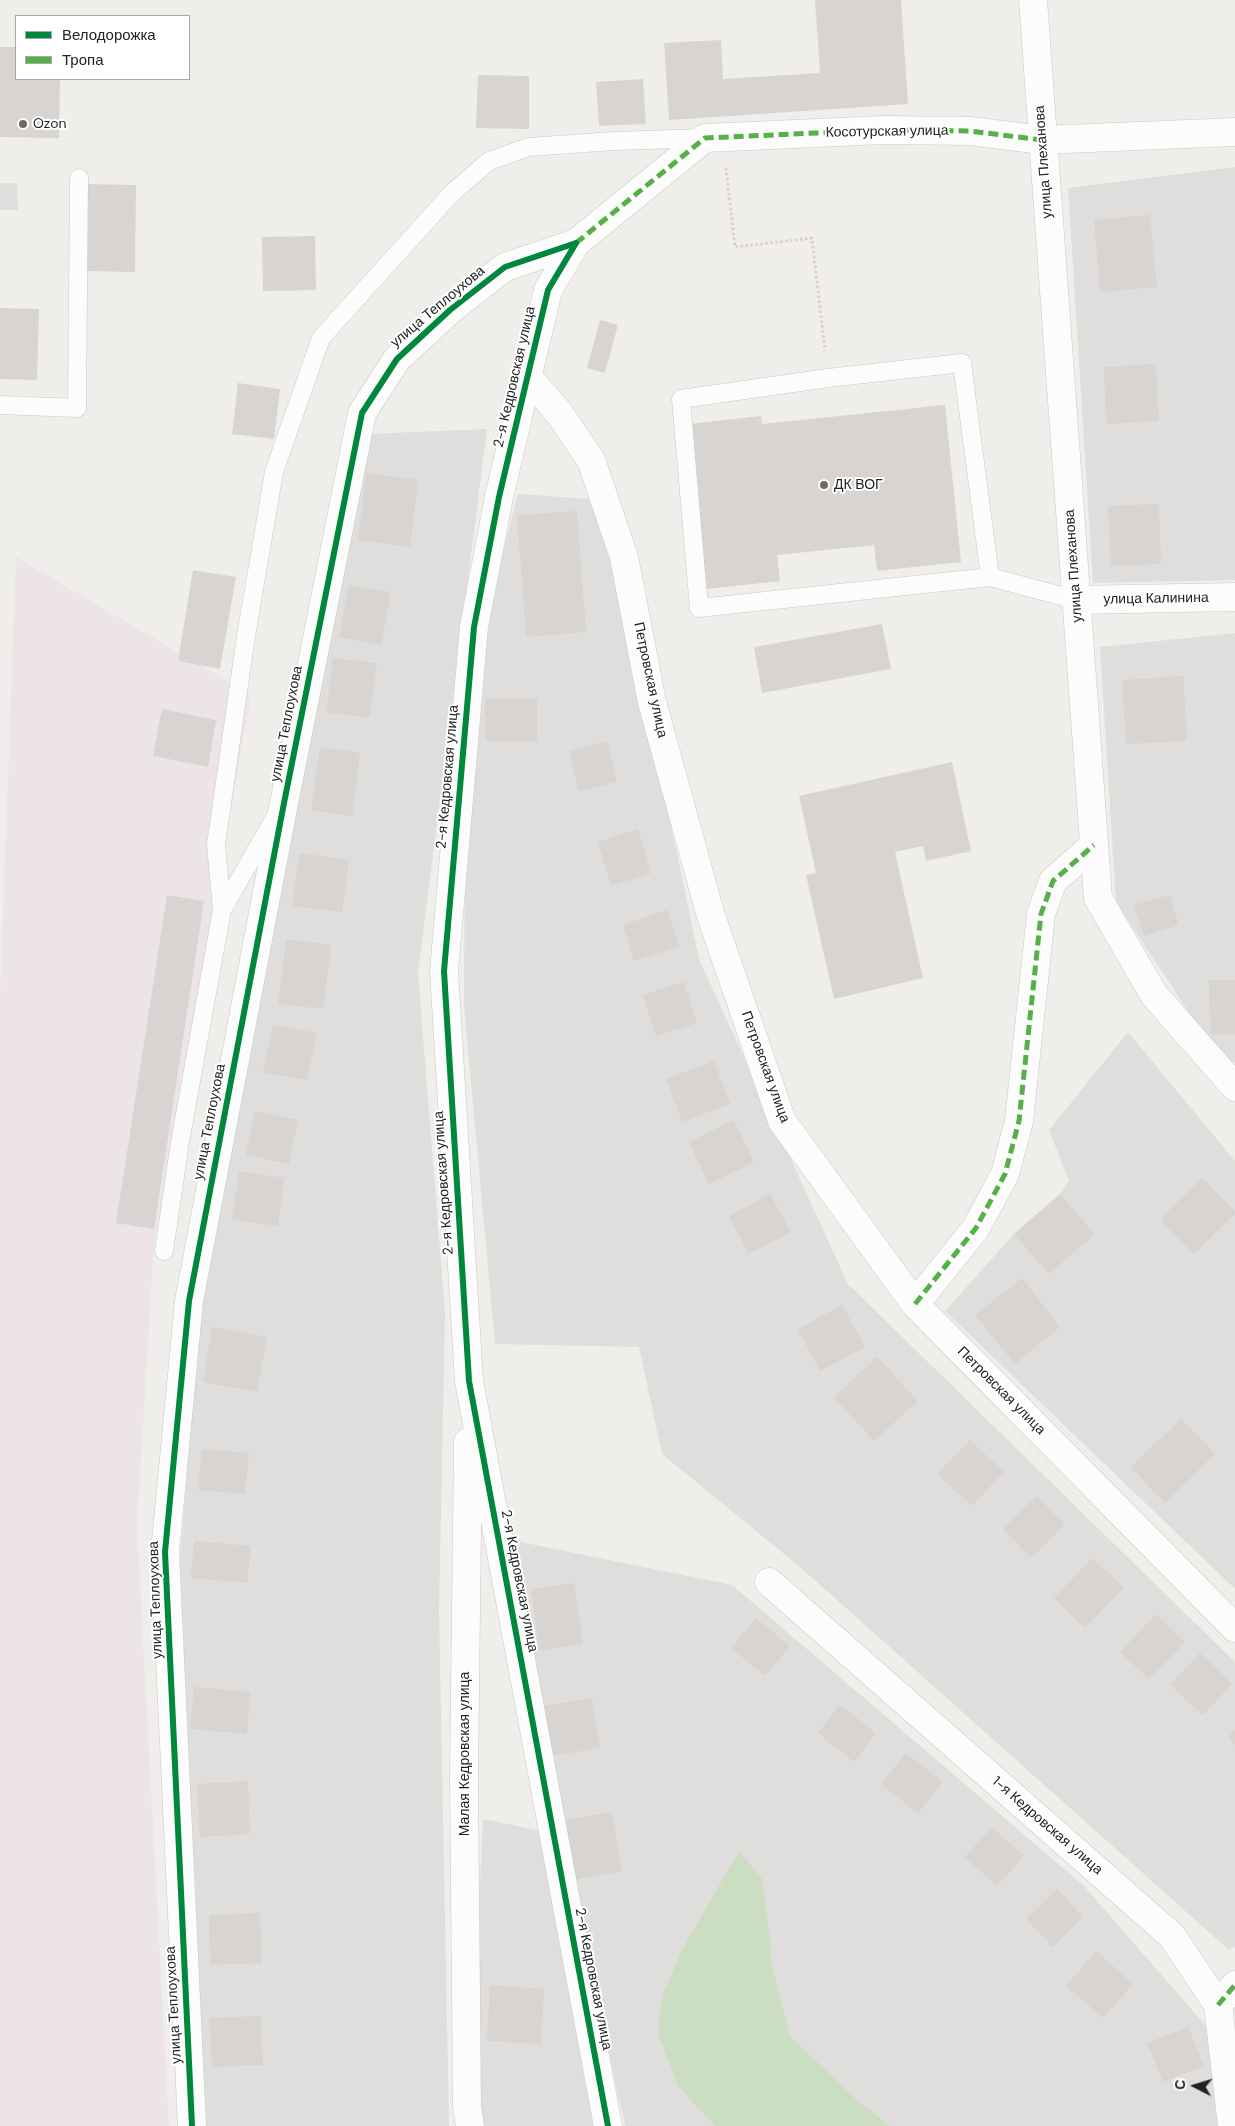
<!DOCTYPE html>
<meta charset="utf-8">
<style>
body{margin:0}
#map{position:relative;width:1235px;height:2126px;overflow:hidden;background:#f0eeeb;font-family:"DM Sans",sans-serif}
canvas{display:block}
.legend{position:absolute;left:15px;top:15px;width:175px;height:65px;box-sizing:border-box;background:#fff;border:1px solid #a7a7a7;margin:0;padding:6px 9px;list-style:none;font-size:15px;color:#222}
.legend li{display:flex;align-items:center;gap:10px;height:25px}
.legend b{width:25px;border:1px solid #a7a7a7}
.north{position:absolute;left:1170px;top:2061px;width:50px;height:50px;-webkit-text-stroke:4px #fff;paint-order:stroke;rotate:275deg;font-size:14px;font-weight:700;line-height:20px;text-align:center;color:#222}
.north::after{content:'';display:block;margin:auto;width:18px;height:22px;background:#222;clip-path:polygon(50% 0,100% 100%,50% 72%,0 100%)}
</style>
<div id="map">
<canvas width="1235" height="2126"></canvas>
<ul class="legend">
<li><b style="height:6px;background:#00873e"></b>Велодорожка</li>
<li><b style="height:6px;background:#55b145"></b>Тропа</li>
</ul>
<div class="north">С</div>
</div>
<script>
const context = document.querySelector('canvas').getContext('2d');
context.lineJoin = 'round';
function fill(path, color) {
  context.fillStyle = color;
  context.fill(path, 'evenodd');
}
function trace(path, color, width, dash) {
  context.strokeStyle = color;
  context.lineWidth = width;
  context.lineCap = dash ? 'butt' : 'round';
  context.setLineDash(dash || []);
  context.stroke(path);
}
function write(font, color, halo, rows, align = 'center') {
  context.font = font + ' "DM Sans",sans-serif';
  context.lineWidth = 4;
  context.setLineDash([]);
  context.textBaseline = 'middle';
  context.strokeStyle = halo;
  context.fillStyle = color;
  for (const [text, x, y, turn = 0] of rows) {
    context.save();
    context.translate(x, y);
    context.rotate((+turn || 0) * Math.PI / 180);
    context.textAlign = isNaN(turn) ? turn : align;
    if (halo) context.strokeText(text, 0, 0);
    context.fillText(text, 0, 0);
    context.restore();
  }
}
fill(new Path2D(`
 M1235,167V580L1093,583L1068,188Z
 M487,429L418,973L445,1313L439,1610L449,2126H203L179,1572L200,1315L365,434Z
 M518,494L603,500L699,959L848,1284L1235,1662V1947L1229,1950L800,1567L662,1454L639,1347L495,1344L464,1006L465,828L485,620Z
 M1235,633V1062L1226,1063L1192,1017L1116,902L1100,647Z
 M1128,1032L1235,1161V1589L945,1311L1014,1234L1060,1194L1069,1181L1049,1130Z
 M516,1541L732,1585L1084,1886L1206,2026L1220,2126H625L578,1910L533,1674Z
 M483,1819L541,1831L600,2126H482L472,2053Z`), '#dfdedc');
fill(new Path2D(`
 M16,557L251,695L154,1246L137,1524L169,2126H0V993Z`), '#ede4e9');
fill(new Path2D(`
 M739,1851L763,1880L773,1970L790,2036L857,2100L890,2126H715L678,2086L658,2033L662,1996L682,1950Z`), '#cbdec1');
fill(new Path2D(`
 M0,183H17L18,210H0Z`), '#e0dfde');
fill(new Path2D(`
 M815,0H901L908,104L669,120L664,43L721,40L723,79L820,73Z
 M0,47H16V79H60L59,138L0,137Z
 M478,75L529,76V129L476,128Z
 M643,79L646,124L599,126L596,82Z
 M84,184L136,185L135,272L83,271Z
 M1150,215L1157,287L1100,292L1094,220Z
 M315,236L316,290L263,291L262,237Z
 M0,308L39,309L37,380L0,379Z
 M600,320L618,325L605,373L587,368Z
 M1156,364L1159,421L1106,424L1104,367Z
 M238,383L280,389L274,439L232,434Z
 M945,405L961,562L877,571L874,545L777,555L780,581L707,589L689,424L761,416L762,424Z
 M366,473L418,480L410,547L358,540Z
 M1159,504L1161,564L1111,566L1108,506Z
 M577,511L586,632L526,637L517,515Z
 M193,570L236,577L220,669L178,661Z
 M349,585L391,592L381,645L339,637Z
 M882,624L891,669L762,693L754,647Z
 M333,658L377,663L370,718L326,712Z
 M1183,676L1187,741L1126,744L1122,680Z
 M485,698H537V741H485Z
 M162,709L216,720L208,767L153,756Z
 M607,741L617,782L579,791L569,751Z
 M320,747L360,753L352,816L311,810Z
 M952,762L971,851L926,861L923,846L895,852L923,978L834,999L806,875L816,873L799,796Z
 M638,829L651,873L611,886L598,842Z
 M299,853L349,860L342,912L292,906Z
 M167,895L204,901L154,1229L116,1223Z
 M1170,895L1179,925L1144,936L1134,905Z
 M667,910L680,946L634,961L623,925Z
 M286,939L331,945L323,1009L278,1004Z
 M1209,980H1235V1034H1210Z
 M684,982L697,1023L656,1036L643,995Z
 M273,1025L317,1033L307,1080L263,1072Z
 M714,1061L730,1104L682,1122L666,1079Z
 M255,1111L298,1120L289,1164L246,1155Z
 M734,1120L754,1162L709,1184L689,1142Z
 M239,1171L284,1178L278,1226L232,1220Z
 M1202,1178L1235,1211V1214L1194,1254L1160,1219Z
 M770,1194L791,1232L749,1254L729,1216Z
 M1060,1194L1095,1234L1049,1274L1014,1234Z
 M1022,1278L1060,1327L1015,1364L975,1315Z
 M842,1305L865,1347L820,1371L798,1329Z
 M212,1327L267,1337L257,1392L203,1382Z
 M877,1357L918,1401L874,1441L834,1397Z
 M1181,1419L1215,1454L1165,1503L1131,1467Z
 M970,1440L1004,1472L972,1506L937,1474Z
 M202,1449L249,1453L245,1494L198,1490Z
 M1037,1496L1065,1525L1031,1558L1003,1529Z
 M194,1541L251,1546L247,1583L191,1578Z
 M1092,1558L1124,1588L1085,1628L1054,1598Z
 M574,1583L583,1644L539,1650L531,1589Z
 M1156,1614L1185,1642L1149,1679L1120,1652Z
 M756,1618L790,1646L765,1676L731,1648Z
 M1200,1653L1232,1684L1203,1715L1170,1685Z
 M194,1687L250,1692L247,1734L190,1729Z
 M592,1698L600,1748L551,1756L543,1706Z
 M840,1705L876,1733L854,1762L818,1733Z
 M1235,1730V1745L1228,1737Z
 M906,1753L943,1782L918,1813L881,1784Z
 M248,1781L250,1834L200,1837L197,1784Z
 M612,1812L622,1871L576,1879L565,1820Z
 M992,1827L1024,1856L997,1886L965,1857Z
 M1057,1889L1083,1917L1053,1947L1026,1919Z
 M260,1913L262,1963L210,1965L209,1915Z
 M1096,1951L1133,1984L1103,2018L1066,1986Z
 M490,1985L544,1989L541,2044L487,2041Z
 M261,2016L263,2065L212,2067L209,2018Z
 M1188,2027L1204,2066L1163,2082L1147,2043Z`), '#d7d4d2');
const lane = new Path2D(`
 M0,405L77,408L79,178
 M990,577L962,363L828,378L681,399L699,608L990,577L1076,600
 M222,910L216,845L246,636L274,472L321,338L452,193L489,161L529,147L614,141L705,138
 M164,1251L180,1142L222,910L276,816`);
const street = new Path2D(`
 M1033,0L1098,898L1154,995L1235,1087
 M576,243L548,290L499,497L474,627L444,971L469,1381L608,2126
 M528,377L559,413L591,460L624,557L652,702L710,913L782,1121L915,1304L1235,1628
 M1076,600L1235,597
 M915,1304L976,1228L1005,1174L1019,1121L1041,914L1053,881L1094,845
 M468,1442L464,1777L467,2106L470,2126
 M769,1582L1172,1936L1218,2005L1232,2126
 M1218,2005L1235,1985
 M192,2126L165,1552L189,1301L284,803L362,413L397,359L450,310L505,267L576,243L705,138L884,130L970,131L1042,140L1235,132`);
trace(lane, '#c9c8c7', 19);
trace(street, '#c9c8c7', 29);
trace(new Path2D(`
 M726,168L735,247L812,238L825,351`), '#dccecd', 3, [2.5, 2.5]);
trace(lane, '#fdfcfc', 18);
trace(street, '#fdfcfc', 28);
trace(new Path2D(`
 M576,243L705,138L884,130L970,131L1042,140
 M915,1304L976,1228L1005,1174L1019,1121L1041,914L1053,881L1094,845
 M1218,2005L1235,1985`), '#55b145', 5, [10, 5]);
trace(new Path2D(`
 M576,243L548,290L499,497L474,627L444,971L469,1381L608,2126
 M192,2126L165,1552L189,1301L284,803L362,413L397,359L450,310L505,267L576,243`), '#00873e', 6);
for (const [x, y, r, color] of [
 [23,124,5,"#6a6968"],
 [824,485,5,"#6a6968"]
]) {
  const dot = new Path2D();
  dot.arc(x, y, r, 0, 2 * Math.PI);
  context.fillStyle = color;
  context.fill(dot);
  trace(dot, '#fff', 2);
}
write('14px', '#222', '#fff', [
 ["Ozon",33,124],
 ["ДК ВОГ",834,485]
], 'left');
write('14px', '#222', '#fff', [
 ["Косотурская улица",887,132,-1],
 ["улица Плеханова",1044,162,-94],
 ["улица Теплоухова",438,307,-40],
 ["2-я Кедровская улица",515,377,-77],
 ["улица Плеханова",1074,566,-94],
 ["улица Калинина",1156,599,-1],
 ["Петровская улица",650,680,78],
 ["улица Теплоухова",287,724,-79],
 ["2-я Кедровская улица",448,777,-85],
 ["Петровская улица",765,1067,70],
 ["улица Теплоухова",210,1122,-79],
 ["2-я Кедровская улица",444,1183,-94],
 ["Петровская улица",1001,1391,45],
 ["2-я Кедровская улица",519,1581,79],
 ["улица Теплоухова",156,1600,-92],
 ["Малая Кедровская улица",465,1754,-90],
 ["1-я Кедровская улица",1047,1826,41],
 ["2-я Кедровская улица",593,1979,79],
 ["улица Теплоухова",174,2005,-93]
]);
</script>
